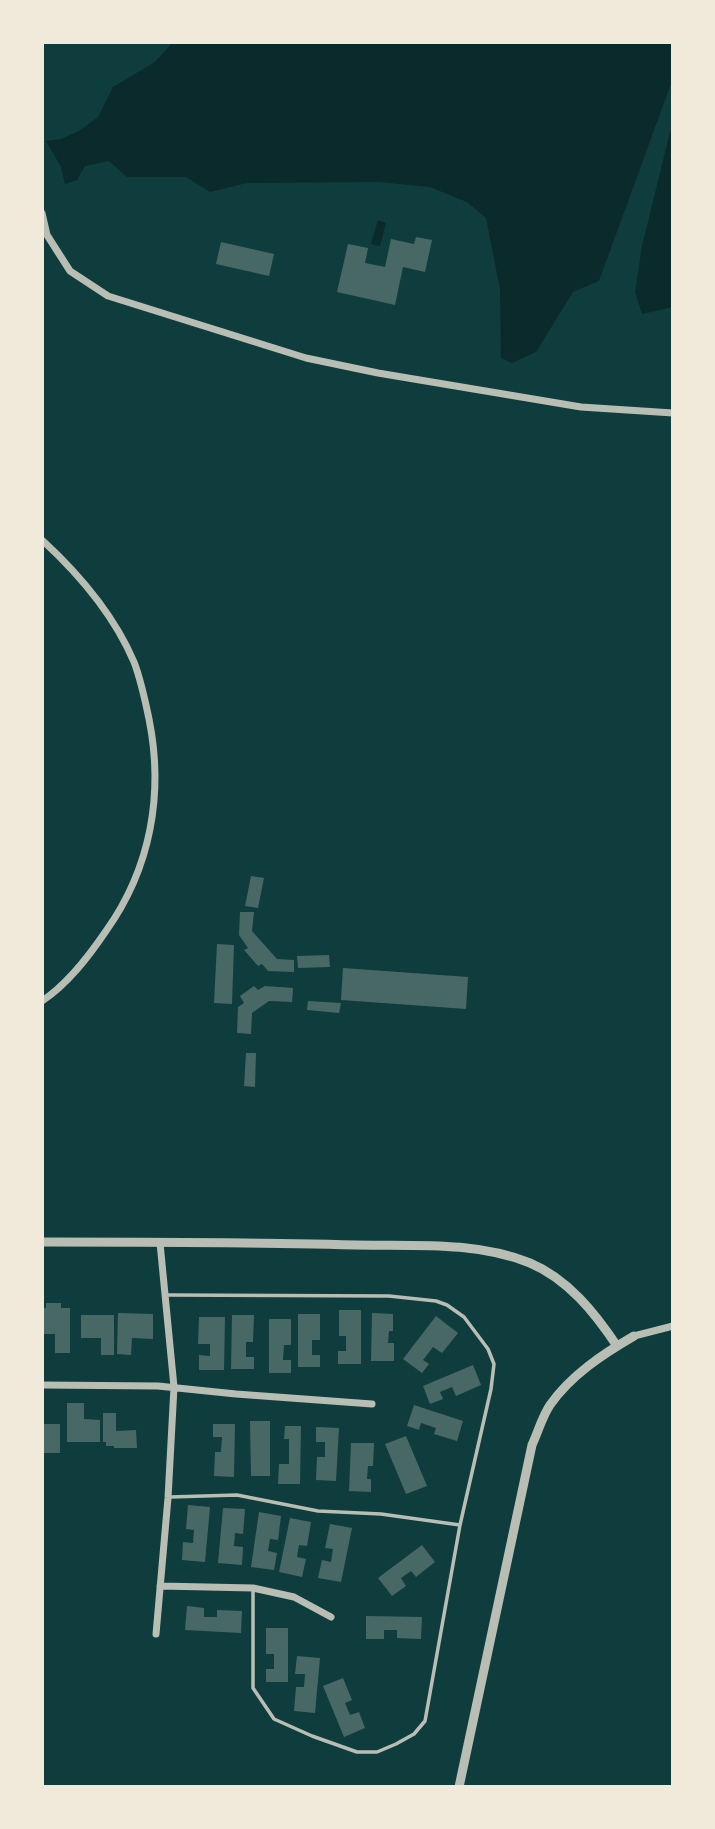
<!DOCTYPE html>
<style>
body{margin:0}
#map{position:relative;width:715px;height:1829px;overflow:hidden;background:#0f3d3e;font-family:"Golos Text",sans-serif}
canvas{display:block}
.frame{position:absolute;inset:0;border:44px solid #f1e9da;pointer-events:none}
</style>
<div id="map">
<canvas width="715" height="1829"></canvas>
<div class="frame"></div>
</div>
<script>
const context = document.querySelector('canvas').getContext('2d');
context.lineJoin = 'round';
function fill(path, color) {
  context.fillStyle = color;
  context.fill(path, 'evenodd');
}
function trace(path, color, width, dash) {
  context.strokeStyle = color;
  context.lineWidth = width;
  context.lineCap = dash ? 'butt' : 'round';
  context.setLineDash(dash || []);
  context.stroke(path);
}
fill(new Path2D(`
 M173,42H673V78L599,281L573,292L536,352L512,363L501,358L500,289L486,218L467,202L430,187L379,182L247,183L210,192L186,177H127L109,161L85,166L77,180L65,184L61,167L46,141L61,139L79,131L98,117L113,87L155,62Z
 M673,120V307L642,314L635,292L642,246Z
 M378,220L386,223L380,246L371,244Z`), '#0a2a2b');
fill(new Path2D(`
 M416,237L432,240L425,272L403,267L395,305L337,292L348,244L368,248L365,263L385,267L391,239L414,244Z
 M221,242L274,254L269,276L216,264Z
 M251,876L264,878L258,908L245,906Z
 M240,912H254L252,931L277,959L294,960V972L268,971L262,964L258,966L244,950L248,948L239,935Z
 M217,944L234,945L232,1004L214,1003Z
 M329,955L330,967L298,968L297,956Z
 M343,968L468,977L466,1009L341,1000Z
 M254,986L258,990L265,986L293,988L292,1002L269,1001L252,1013L251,1034L237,1033L238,1007L244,1003L240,996Z
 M308,1001L341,1003L339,1013L307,1010Z
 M246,1053H256L255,1087L244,1086Z
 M46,1303H61V1308H70V1353H55V1334H42V1308H46Z
 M339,1310H361V1364H338V1351H346V1336H339Z
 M118,1313L153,1314V1339L132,1338L131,1355L117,1354Z
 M372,1313L393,1314V1331H389L388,1343H394V1361H371Z
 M298,1314H320V1340H312V1355H320V1367H298Z
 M81,1315H114V1355H101V1338H81Z
 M232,1315H254L253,1342H246V1357H254V1369H231Z
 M436,1316L458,1333L442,1353L433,1347L423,1360L429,1364L422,1373L403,1359Z
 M199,1317H225L224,1370H199V1355L210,1356V1344H198Z
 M269,1319H291V1345H284L283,1360H291V1373H269Z
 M473,1365L481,1385L456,1396L452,1387L440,1392L443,1399L430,1404L423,1386Z
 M67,1403H84V1419L100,1420V1442H67Z
 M414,1405L463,1421L457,1441L434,1434L436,1428L421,1423L419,1430L407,1426Z
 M103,1413H116V1431L136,1430L137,1448H114V1446H106V1442H103Z
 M250,1421H270V1476H251Z
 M42,1424H60V1453H42Z
 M213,1424H235L234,1477L214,1476L215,1452H221L222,1437H213Z
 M285,1426H301L300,1484H278L279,1464H289V1439H284Z
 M316,1427L339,1428L336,1481L316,1480L317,1457H325V1442H316Z
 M406,1436L427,1486L406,1494L385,1444Z
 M351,1443H374L373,1466H368L367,1479H371V1492L349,1491Z
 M188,1505L210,1507L205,1562L182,1560L183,1542L193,1543L194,1530L186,1529Z
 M223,1508L245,1509L243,1534L235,1533L234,1546L243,1547L242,1565L218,1563Z
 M259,1512L281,1516L278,1540L270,1539L268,1551L277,1553L274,1570L251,1567Z
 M290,1518L311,1522L307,1546L299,1545L297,1557L306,1559L302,1577L279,1572Z
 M330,1524L352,1528L341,1582L318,1578L322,1560L331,1562L333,1549L325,1548Z
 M422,1545L435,1562L416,1577L411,1571L401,1578L406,1586L392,1596L378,1578Z
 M187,1606L204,1608V1617H217V1610L242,1611L241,1633L185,1630Z
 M366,1616L422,1617L421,1639L397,1638V1630H384V1639H366Z
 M266,1628H288V1682H266V1669H274V1654H266Z
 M297,1656L320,1658L315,1713L294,1711L296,1687H304L305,1674H295Z
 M343,1678L352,1700L345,1703L350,1715L359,1712L365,1728L344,1737L323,1686Z`), '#486865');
trace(new Path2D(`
 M167,1295L389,1296L436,1301L447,1305L464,1317L488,1349L494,1364L491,1389L460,1525L381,1514L318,1511L237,1495L170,1497
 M253,1588V1688L274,1719L312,1736L357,1752H377L396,1744L414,1734L425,1721L460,1525`), '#b8beb3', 3.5);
trace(new Path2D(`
 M42,213L47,235L70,271L108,296L306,358L378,373L581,407L673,413
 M42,540C79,574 114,615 134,662C141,680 145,700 149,719C164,793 151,868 106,931C89,956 68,984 42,1001
 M634,1336L673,1326
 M42,1385L158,1386L236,1394L372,1404
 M160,1586L253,1588L294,1597L331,1617
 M156,1634L168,1498L174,1387L160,1243`), '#b8beb3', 7);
trace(new Path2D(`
 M42,1242C147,1242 251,1242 356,1245C412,1246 476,1241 530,1263C568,1279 595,1313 617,1346
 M459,1787L532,1445C538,1432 542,1417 550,1405C571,1375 603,1354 634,1336`), '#b8beb3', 9);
</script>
